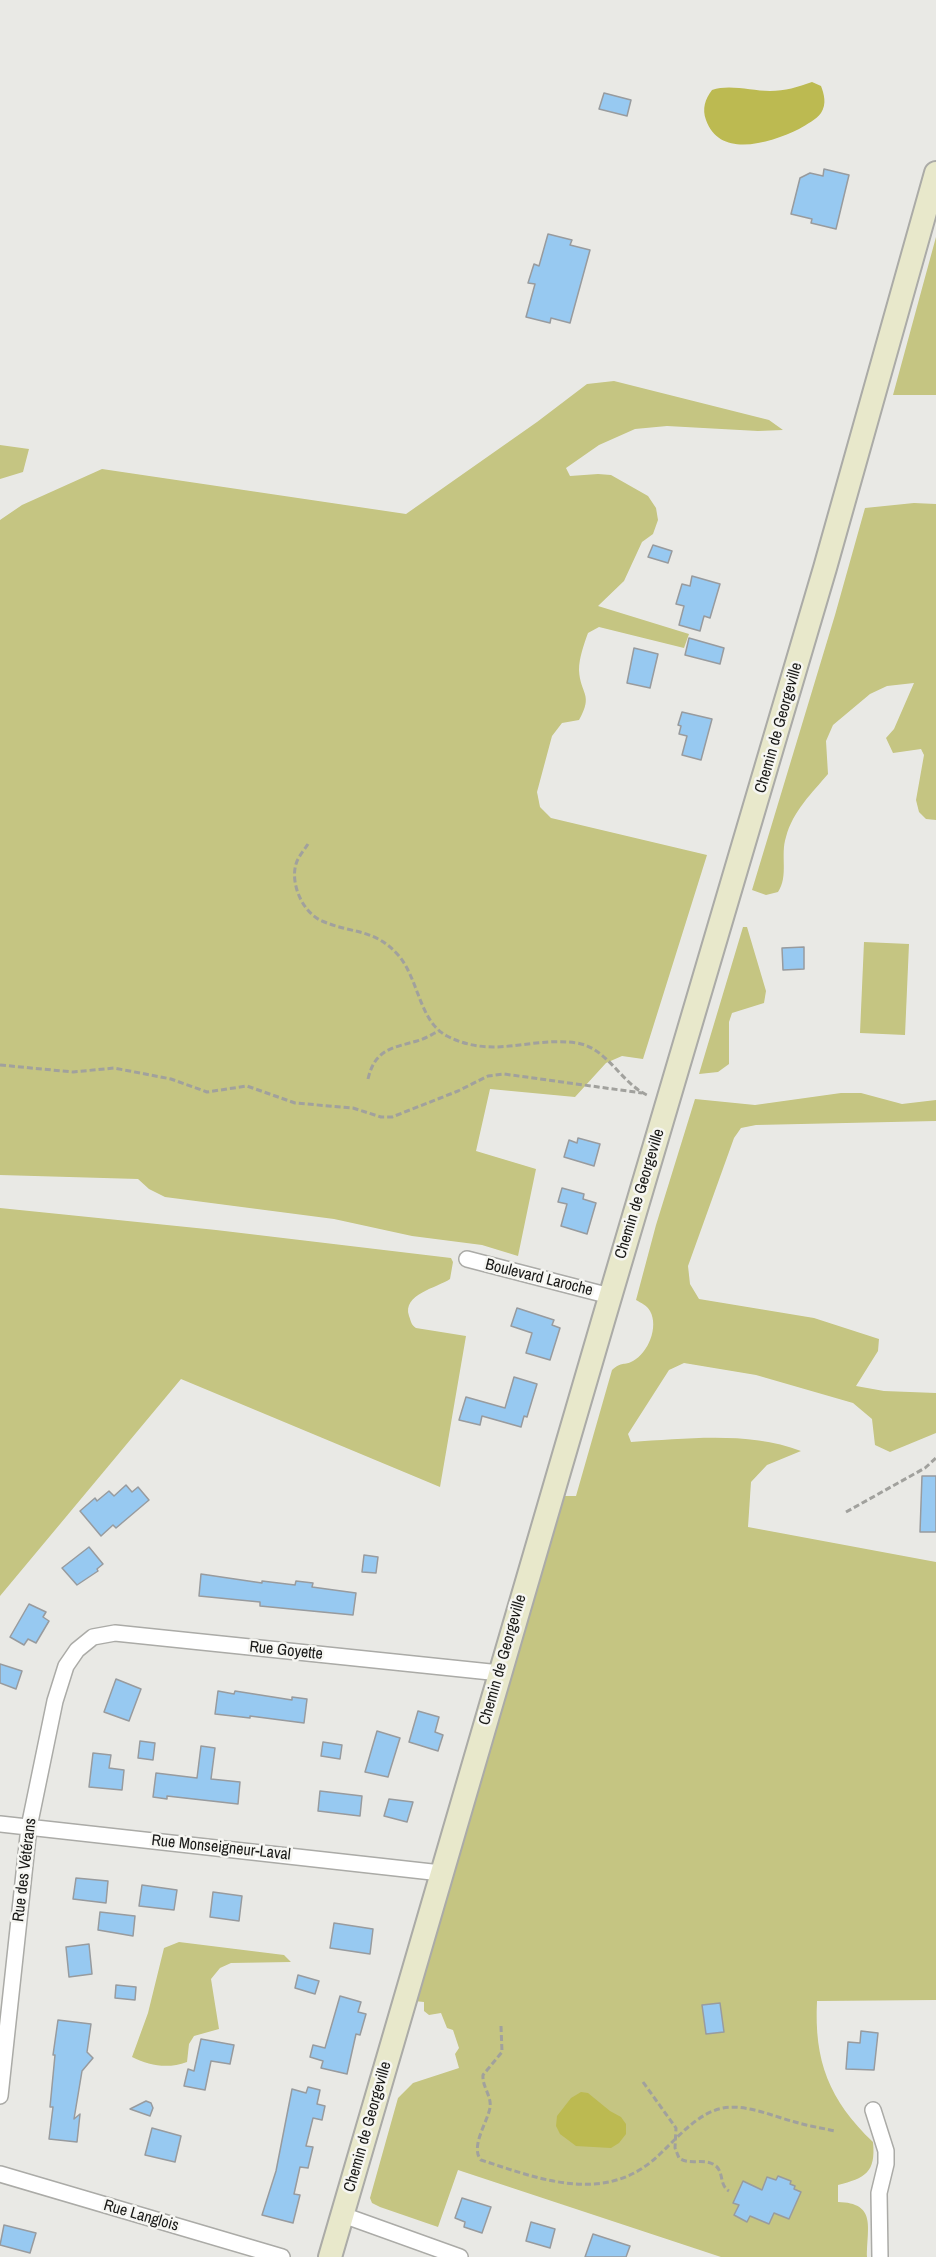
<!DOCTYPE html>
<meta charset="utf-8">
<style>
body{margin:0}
canvas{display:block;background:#e9e9e5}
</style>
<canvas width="936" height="2257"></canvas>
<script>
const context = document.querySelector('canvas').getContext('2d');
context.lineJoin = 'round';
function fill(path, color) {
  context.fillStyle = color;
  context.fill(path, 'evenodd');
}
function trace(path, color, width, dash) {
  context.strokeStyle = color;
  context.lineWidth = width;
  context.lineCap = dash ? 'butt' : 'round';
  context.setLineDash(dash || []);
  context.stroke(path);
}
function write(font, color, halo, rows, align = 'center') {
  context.font = font + ' "Archivo Narrow",sans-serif';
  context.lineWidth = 5;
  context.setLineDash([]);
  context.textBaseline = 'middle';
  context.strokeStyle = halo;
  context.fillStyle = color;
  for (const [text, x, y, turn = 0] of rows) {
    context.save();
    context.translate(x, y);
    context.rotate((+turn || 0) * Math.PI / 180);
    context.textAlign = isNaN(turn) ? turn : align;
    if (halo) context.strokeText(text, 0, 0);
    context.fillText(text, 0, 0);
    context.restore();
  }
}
fill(new Path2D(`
 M936,237V395H893Z
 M614,381L769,420L783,430L758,431L667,426L635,429L599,445L566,468L570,476L598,474L611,475L648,496L656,508L658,520L653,534L642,542L624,581L598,606L689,634L684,648L599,627L588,633C584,644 579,658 579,670C580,694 594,694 579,720L562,723L552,736L537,792L540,807L551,818L707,855L643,1059L622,1056L606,1063L575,1097L490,1089L476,1151L536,1169L518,1256L482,1245L412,1236L334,1219L165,1197L149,1189L138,1179L0,1175V520L22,505L102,469L406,514L537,422L587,384Z
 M0,445L29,449L23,472L0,479Z
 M914,503L936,504V820L926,819L919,812L916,800L924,755L921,749L893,753L886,738L894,729L914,683L887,686L870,694L833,725L826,741L828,774C812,793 793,811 786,837C780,855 789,876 778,892L766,895L752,890L835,615L865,508Z
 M743,927H747L766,991L764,1003L732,1013L729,1022V1064L718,1072L699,1074Z
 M864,942L909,944L905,1035L860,1033Z
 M841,1093H861L902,1104L936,1100V1121L756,1125L741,1128L734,1138L688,1266L690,1284L699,1299L814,1318L879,1339L878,1351L856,1386L884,1391L936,1393V1433L890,1452L875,1445L872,1419L853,1403L756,1375L684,1363L669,1370L628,1434L631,1442C686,1439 748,1431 801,1451L767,1465L751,1482L748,1527L936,1562V2000L817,2001C814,2061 829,2100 873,2142C876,2173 865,2178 838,2185V2202C877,2203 867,2227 867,2257H721L458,2170L438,2227L380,2207L372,2203L370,2198L398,2098L413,2083L459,2068L455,2054L459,2048L453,2030L447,2028L441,2013L429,2015L424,2011V2002L414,2001L563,1496H576L612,1370C622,1361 624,1366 633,1361C648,1353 659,1327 650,1311C647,1305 641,1303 636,1300L656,1225L695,1099L755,1105Z
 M0,1208L216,1230L451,1258L453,1262L450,1279C437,1288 402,1294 409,1316C411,1321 411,1325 416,1328L466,1336L440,1487L181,1379L0,1596Z
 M179,1942L284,1955L291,1962L231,1963L220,1968L211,1979L219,2029L194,2036L189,2044L187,2062C168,2069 150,2066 132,2057L148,2013L164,1948Z`), '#c5c582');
fill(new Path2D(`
 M812,82L821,86C824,94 827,104 821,113C816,120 807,124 799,129C772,142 720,160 706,120C702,109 705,99 712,90C730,84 751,91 770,91C785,91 798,87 812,82Z
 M581,2092L588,2093L610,2111L621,2117L626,2124V2134L619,2143L611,2148L576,2146L560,2134L556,2126L557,2116L571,2098Z`), '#bcba51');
const building = new Path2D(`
 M604,93L631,100L627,116L599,109Z
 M824,169L849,175L836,229L811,223L812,219L791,214L800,178L810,173L823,176Z
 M548,234L572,240L570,245L590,250L570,323L551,318L550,323L526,317L535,284L528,283L534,264L539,266Z
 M653,545L672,551L668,563L648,557Z
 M692,576L720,584L710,618L704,616L700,631L679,625L684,606L676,604L682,584L690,586Z
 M689,638L724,648L720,664L685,655Z
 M634,648L658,654L650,688L627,683Z
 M682,712L712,719L701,760L682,755L687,736L679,734L681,726L678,725Z
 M804,947V969L783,970L782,948Z
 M578,1138L600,1144L594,1166L564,1157L569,1140L577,1143Z
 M562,1188L584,1194L583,1199L596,1203L587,1234L561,1226L567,1204L558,1202Z
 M517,1308L554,1320L552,1325L560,1328L550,1360L526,1353L532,1333L511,1326Z
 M514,1377L537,1384L527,1417L524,1416L521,1427L482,1416L480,1425L459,1420L466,1397L505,1408Z
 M922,1476H936V1532H920Z
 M126,1485L132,1492L138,1487L149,1500L116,1528L113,1525L101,1536L80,1511L95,1498L97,1501L109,1491L114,1496Z
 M89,1547L103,1564L97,1569L98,1571L77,1585L62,1568Z
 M364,1555L378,1557L376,1573L362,1572Z
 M201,1574L262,1583V1581L295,1585L296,1581L313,1583L312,1587L356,1593L353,1615L260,1606V1602L199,1596Z
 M29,1604L46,1612L43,1617L49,1621L36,1643L28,1639L24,1645L10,1637Z
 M0,1664L22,1671L16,1689L0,1683Z
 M116,1679L141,1689L129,1721L104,1712Z
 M218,1691L234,1694L235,1691L292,1700V1697L307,1699L304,1723L250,1716V1718L215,1714Z
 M418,1711L439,1717L435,1732L443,1735L438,1751L409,1742Z
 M377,1731L400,1738L388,1777L365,1772Z
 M140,1741L155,1743L153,1760L138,1758Z
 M323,1742L342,1745L340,1759L321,1756Z
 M201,1746L215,1748L211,1779L240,1782L238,1804L167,1796V1799L153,1797L156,1773L197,1778Z
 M93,1753L111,1755L109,1768L124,1770L122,1790L89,1787Z
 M320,1791L362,1796L360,1816L318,1811Z
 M389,1799L413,1802L407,1822L384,1816Z
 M76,1878L108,1881L106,1903L73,1899Z
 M142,1885L177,1890L174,1910L139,1906Z
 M213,1892L242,1896L239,1921L210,1917Z
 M100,1912L135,1916L133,1936L98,1930Z
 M334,1923L373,1929L370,1954L330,1948Z
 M89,1944L92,1974L69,1977L66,1947Z
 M298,1975L319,1981L315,1994L295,1988Z
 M116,1985L136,1987L135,2000L115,1998Z
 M340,1996L361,2002L358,2012L366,2014L360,2035L356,2034L347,2074L321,2068L323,2061L310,2057L313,2045L325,2048Z
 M720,2003L724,2032L706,2034L702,2005Z
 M58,2020L91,2024L87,2052L93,2058L82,2071L74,2119L80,2114L77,2142L49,2139L53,2107H50L55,2055H53Z
 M861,2031L878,2033L874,2070L846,2069L848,2042L860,2043Z
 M201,2039L234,2045L230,2064L211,2061L205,2090L184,2086L188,2069L194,2071Z
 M308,2087L320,2090L317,2104L325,2106L322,2120L313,2118L306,2146L313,2147L308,2168L300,2167L294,2194L300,2195L293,2223L262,2215L276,2171L292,2089L306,2093Z
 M146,2101L151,2103L153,2108L150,2116L130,2109Z
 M152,2128L181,2136L175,2162L145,2155Z
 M778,2176L791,2181L790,2184L795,2186L794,2189L801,2192L789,2219L774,2213L769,2224L750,2216L747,2222L734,2215L739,2205L733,2203L743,2181L762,2190L767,2177L776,2180Z
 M462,2198L491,2207L482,2233L464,2227L465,2222L455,2218Z
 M531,2222L555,2229L550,2248L526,2241Z
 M4,2225L36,2233L30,2253L0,2245Z
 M593,2234L630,2246L626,2257H585Z`);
fill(building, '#97c9f1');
trace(building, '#989b9e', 1.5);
const street = new Path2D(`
 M467,1259L610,1296
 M0,1824L441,1873
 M0,2096L29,1827L55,1701L66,1666L77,1650L93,1637L115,1633L500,1673
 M873,2110L886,2151V2164L879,2193L880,2257
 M0,2174L282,2257
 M343,2215L460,2257`);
const secondary = new Path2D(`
 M330,2257L603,1321L825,568L936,173`);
trace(street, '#ababa7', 18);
trace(secondary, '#ababa7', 26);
trace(new Path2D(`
 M308,844C304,850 298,857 296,864C290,884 303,913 322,921C352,934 375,928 399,956C419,980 419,1021 447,1036C494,1060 530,1036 577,1043C608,1048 621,1084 649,1096
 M0,1065L73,1072L114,1068L171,1079L207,1092L247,1086L295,1103L353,1108L381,1117H392L458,1091L488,1076L504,1074L642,1093
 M368,1079C375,1049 392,1048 417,1041C425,1039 432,1034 439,1031
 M846,1512L925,1468L936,1458
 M501,2026L502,2052L483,2075C482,2087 492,2096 490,2108C487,2123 470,2147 481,2160C542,2180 608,2206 661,2153C679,2136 698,2113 723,2108C747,2104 772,2116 795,2122C808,2126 822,2128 835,2131
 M643,2082L676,2128L675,2148L679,2158C690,2166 705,2157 716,2166C724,2173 719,2185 729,2191`), '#a1a19d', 3, [6, 3]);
trace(street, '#fff', 15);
trace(secondary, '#e8e8cb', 22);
write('16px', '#191917', '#f6f6f2', [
 ["Chemin de Georgeville",779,728,-74],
 ["Chemin de Georgeville",640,1194,-73],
 ["Boulevard Laroche",539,1278,14],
 ["Rue Goyette",286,1651,6],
 ["Chemin de Georgeville",503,1660,-74],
 ["Rue Monseigneur-Laval",221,1848,6],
 ["Rue des Vétérans",25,1870,-83],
 ["Chemin de Georgeville",368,2127,-74],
 ["Rue Langlois",141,2216,16]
]);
</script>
